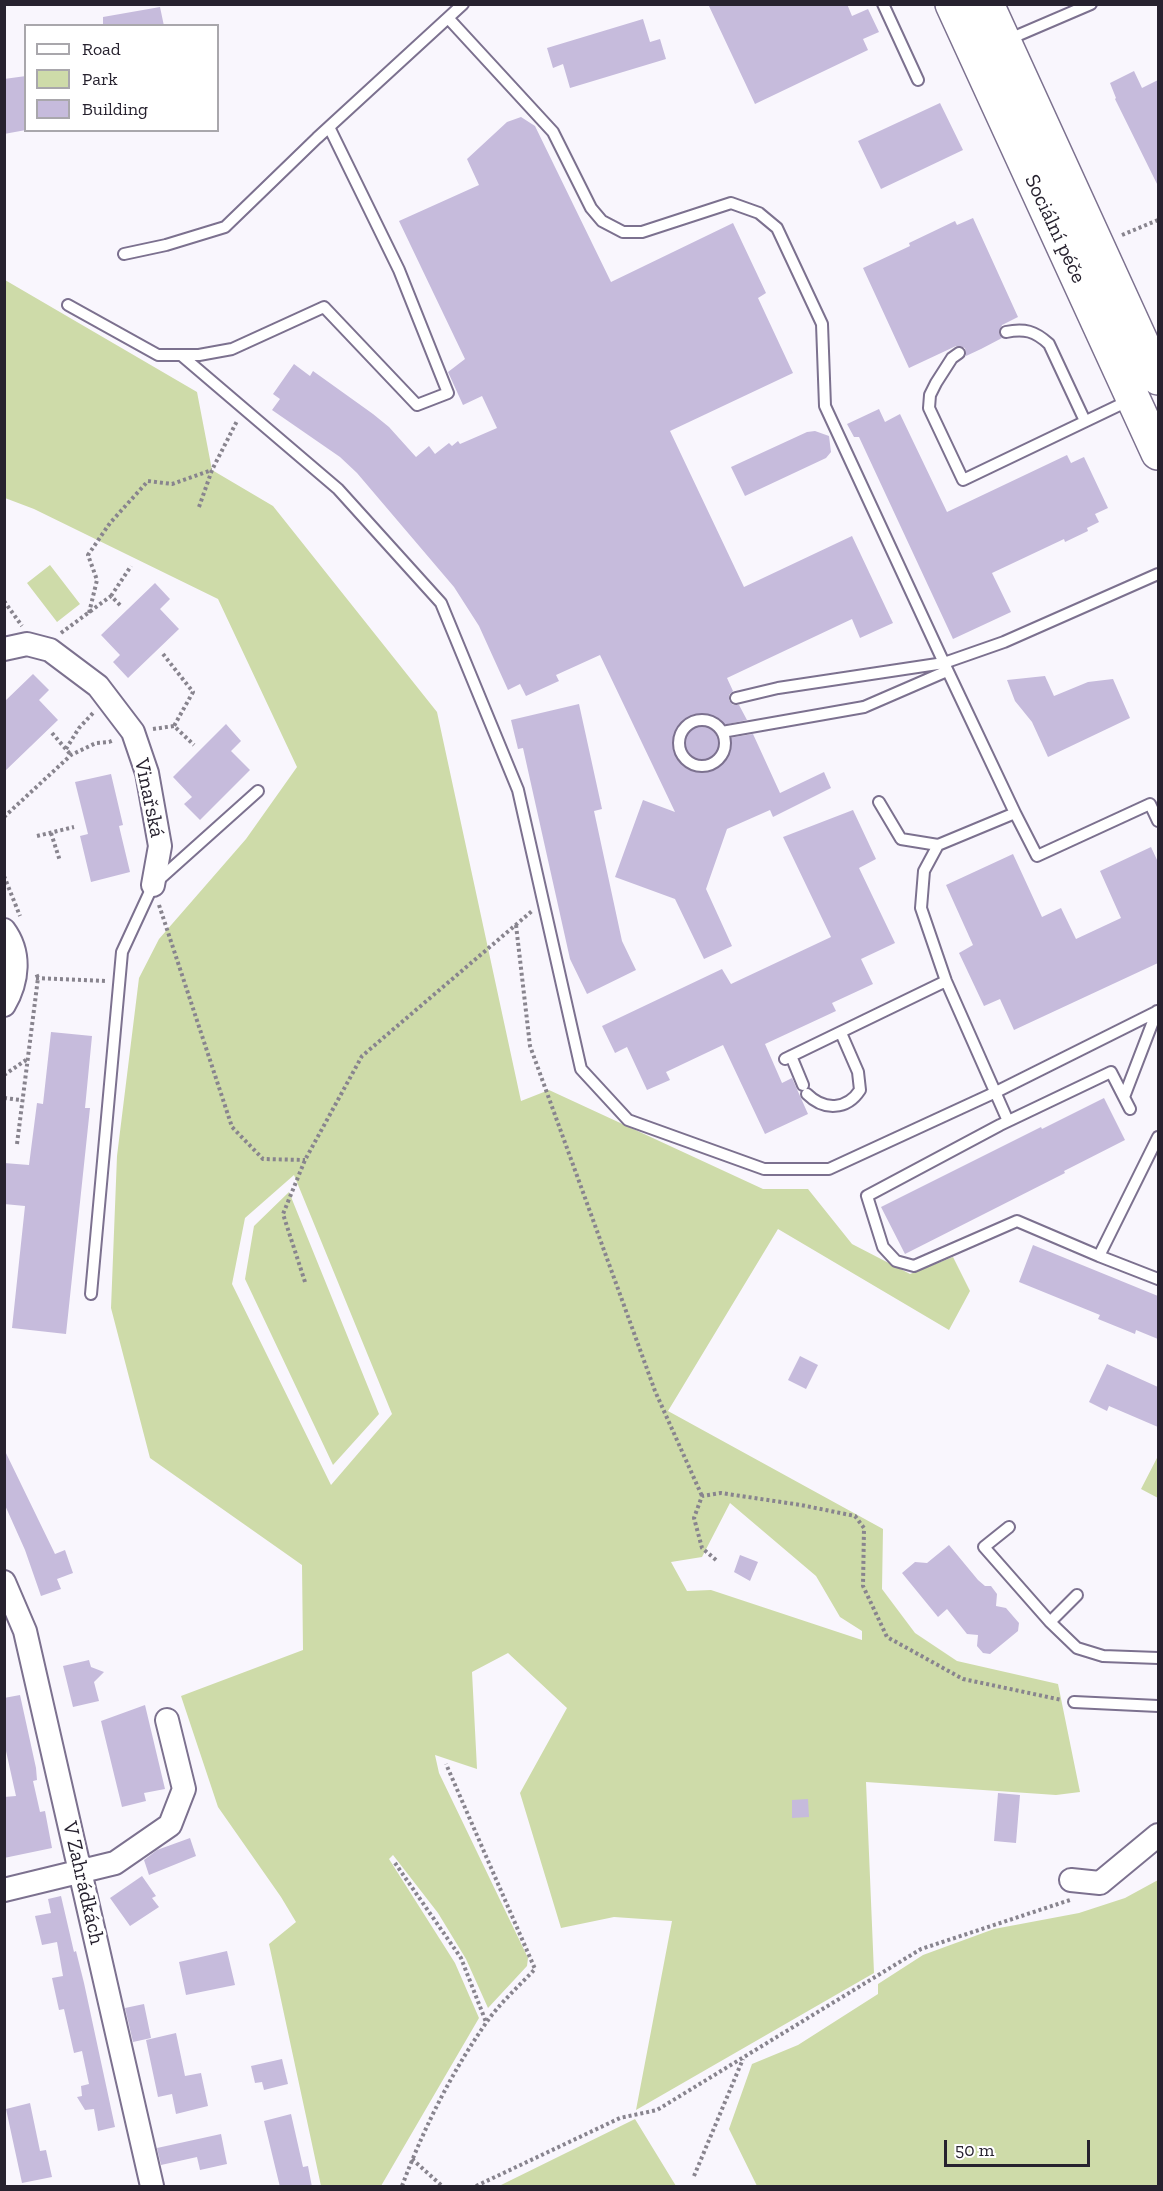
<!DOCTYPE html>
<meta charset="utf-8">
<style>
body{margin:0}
#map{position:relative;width:1163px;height:2191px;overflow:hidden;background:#f9f6fd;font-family:"Zilla Slab",serif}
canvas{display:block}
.frame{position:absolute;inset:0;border:6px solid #27222f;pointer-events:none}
.legend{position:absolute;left:24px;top:24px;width:195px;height:108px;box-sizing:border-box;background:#fff;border:2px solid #a9a7ac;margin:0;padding:8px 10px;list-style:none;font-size:18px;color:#27222f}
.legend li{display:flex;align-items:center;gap:12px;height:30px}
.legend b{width:30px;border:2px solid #a9a7ac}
.scale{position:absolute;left:944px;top:2140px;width:146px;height:27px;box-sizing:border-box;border:3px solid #27222f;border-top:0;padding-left:8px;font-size:18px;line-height:21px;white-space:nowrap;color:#27222f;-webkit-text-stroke:4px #fff;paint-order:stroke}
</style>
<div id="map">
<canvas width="1163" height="2191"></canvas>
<div class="frame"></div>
<ul class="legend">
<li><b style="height:8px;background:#fff"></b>Road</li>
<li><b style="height:16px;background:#cedba9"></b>Park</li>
<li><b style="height:16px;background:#c6bbdc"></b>Building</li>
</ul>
<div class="scale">50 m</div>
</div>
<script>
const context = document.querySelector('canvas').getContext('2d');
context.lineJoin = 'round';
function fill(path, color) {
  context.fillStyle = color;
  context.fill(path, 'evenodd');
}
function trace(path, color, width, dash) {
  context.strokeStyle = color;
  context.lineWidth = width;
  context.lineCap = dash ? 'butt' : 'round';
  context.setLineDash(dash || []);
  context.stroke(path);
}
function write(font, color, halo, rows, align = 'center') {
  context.font = font + ' "Zilla Slab",serif';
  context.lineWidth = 6;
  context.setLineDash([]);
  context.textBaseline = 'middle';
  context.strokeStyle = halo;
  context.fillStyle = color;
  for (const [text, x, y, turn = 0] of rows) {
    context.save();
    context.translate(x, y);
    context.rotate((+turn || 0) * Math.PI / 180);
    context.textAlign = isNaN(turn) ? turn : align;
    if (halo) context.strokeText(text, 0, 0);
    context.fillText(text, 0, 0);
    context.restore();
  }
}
fill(new Path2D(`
 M5,280L197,392L212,470L273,506L437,712L521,1101L549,1090L763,1189H808L852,1244L910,1274L953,1257L970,1291L949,1330L778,1229L668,1411L883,1529L882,1589L915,1633L957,1661L1058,1684L1080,1792L1056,1795L866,1782L874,1973L636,2110L672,1921L614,1917L561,1928L520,1793L567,1708L508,1653L472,1672L477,1769L435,1755L439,1773L528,1958L527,1966L488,2008L466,1959L438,1913L393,1855L389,1859L455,1963L479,2018L381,2186H321L269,1944L296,1922L281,1897L218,1807L181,1696L303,1650L302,1565L150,1458L111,1308L117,1156L139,978L159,939L246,839L297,767L218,599L34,509L5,498ZM294,1175L392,1414L331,1485L232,1284L245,1218ZM730,1503L816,1576L840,1617L862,1631V1640L711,1590L687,1591L671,1562L702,1557Z
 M50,565L80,604L57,622L27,583Z
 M289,1192L379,1414L333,1465L245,1279L254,1226Z
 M1158,1456V1498L1141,1489Z
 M1158,1880V2186H757L729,2129L752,2064L798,2045L878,1994V1984L923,1955L994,1929L1079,1913L1125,1898Z
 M635,2119L676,2186H499Z`), '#cedba9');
fill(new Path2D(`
 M708,4H847L852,16L868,9L879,32L863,39L868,50L755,104Z
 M160,7L164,26H103V17Z
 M643,19L650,42L660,39L666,59L570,88L563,64L553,68L547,48Z
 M1134,71L1142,88L1158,80V186L1115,99L1116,98L1110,83Z
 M26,76V130L4,134V79Z
 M940,103L963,150L881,189L858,141Z
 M521,117L535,126L611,282L733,223L766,293L758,298L793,373L670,431L744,587L852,536L893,623L860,638L852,619L727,678L733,691L729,695V700L733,705H739L747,720L718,726L715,733L717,737L723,739L753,734L780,793L824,772L831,788L773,817L770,810L727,829L706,889L732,946L704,959L675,899L615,877L643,800L675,812L600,655L556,675L559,681L526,696L520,684L508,690L479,626L454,587L357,473L340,457L272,410L280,399L273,394L294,364L310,376L313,371L373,414L389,427L416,457L429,446L435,454L449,443L452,446L458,441L460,444L497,428L482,396L463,405L448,372L465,359L399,221L479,185L467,159L507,122Z
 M973,218L1018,317L1002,325L999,333L1002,338L981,349L966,356L965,348L956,346L909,368L863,268L910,246L909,243L955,221L957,225Z
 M879,409L885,422L900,414L947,512L1067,455L1071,463L1084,457L1108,508L1095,514L1099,522L1087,528L1088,531L1065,542L1064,539L992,573L1011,612L953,639L859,437H854L847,424Z
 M815,431L829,436L831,452L826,458L745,496L731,467L807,432Z
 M155,583L170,599L160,609L179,629L128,678L113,662L120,655L101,635Z
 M33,674L49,690L39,700L58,720L4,772V702Z
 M1045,676L1054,696L1088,682L1113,679L1130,718L1048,757L1032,722L1015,701L1007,680Z
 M579,704L602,809L594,811L622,941L636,970L587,994L570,959L523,748L518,749L511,720Z
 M226,724L241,741L231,751L250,770L200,820L184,804L192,797L173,777Z
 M111,774L123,825L119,826L130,872L91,882L80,836L88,834L75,782Z
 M853,810L876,859L859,868L895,943L861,959L873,984L832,1003L836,1011L765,1044L782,1083L792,1078L808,1114L765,1134L723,1045L666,1072L670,1080L647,1090L627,1047L615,1053L602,1026L722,969L731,984L831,937L783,837Z
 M1151,847L1158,862V963L1014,1030L1000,999L984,1006L959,953L973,945L946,885L1013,854L1042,917L1061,908L1076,939L1121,918L1100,871Z
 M51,1032L92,1036L85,1108H90L66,1334L12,1328L25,1206L4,1204V1163L29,1165L37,1103L43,1104Z
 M1104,1098L1125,1140L1064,1171L1065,1173L905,1254L881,1207L1041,1127L1042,1129Z
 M1033,1245L1158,1296V1339L1136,1330L1135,1334L1098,1319L1100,1315L1019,1282Z
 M800,1356L818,1365L806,1389L788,1380Z
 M1107,1364L1158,1387V1427L1109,1406L1107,1411L1089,1402Z
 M4,1449L55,1554L65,1550L73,1573L57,1579L61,1589L41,1596L25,1550L4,1503Z
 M949,1545L978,1580L985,1586H991L997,1594L996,1606L1006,1608L1019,1623L1018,1631L990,1654L983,1653L977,1646L978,1635L967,1634L947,1609L938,1617L902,1573L915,1562L927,1563Z
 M740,1555L758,1562L750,1581L734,1572Z
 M89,1660L91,1667L104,1672L94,1682L99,1701L73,1707L63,1666Z
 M20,1695L36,1768L37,1780L33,1781L40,1812L45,1811L52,1848L4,1858V1797L16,1796L4,1742V1698Z
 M145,1705L165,1789L144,1793L146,1801L122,1807L101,1721Z
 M998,1793L1020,1795L1016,1843L994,1841Z
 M808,1799L809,1817L792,1818V1800Z
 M190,1838L196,1856L149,1875L144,1860L157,1850Z
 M142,1876L156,1896L152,1898L159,1907L130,1926L110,1898Z
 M61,1896L74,1952L76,1951L84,1983L115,2127L98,2131L94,2109L85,2110L77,2097L82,2096L81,2086L89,2084L82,2051L74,2053L64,2009L59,2010L52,1978L63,1976L57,1942L42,1945L35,1916L51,1913L48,1899Z
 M227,1951L235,1985L186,1995L179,1962Z
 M144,2004L151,2038L133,2042L125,2008Z
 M176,2033L185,2076L201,2073L208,2106L176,2114L172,2094L158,2097L146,2040Z
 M282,2059L288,2084L264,2090L262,2082L255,2083L251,2066Z
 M30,2103L40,2151L46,2150L52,2177L22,2183L6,2109Z
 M291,2114L303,2167L308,2166L312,2187H280L264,2121Z
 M221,2134L227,2164L200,2170L197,2157L161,2165L157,2148Z`), '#c6bbdc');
const service = new Path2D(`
 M883,4L918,80
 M449,19L553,132L591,208L602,221L623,232H642L731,203L759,213L777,228L822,324L825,406L944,663L1015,813L938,845L924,871L921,908L946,981L1008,1121
 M1007,40L1091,4
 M124,254L166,245L225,227L317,138L463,4
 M68,305L158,355H199L232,349L324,307L417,405L448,393L399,270L329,127
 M1006,332C1024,328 1035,331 1049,344L1085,421
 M959,353L952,358L936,383L930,395L929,408L963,480L1130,400
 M181,355L338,489L441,603L518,790L581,1069L628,1120L764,1169H829L996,1092L1158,1011
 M736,698L778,688L944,663L1004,642L1158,574
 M864,707L947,671
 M879,802L901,839L938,845
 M1015,813L1037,856L1150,804L1158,821
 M791,1056L803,1085
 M785,1059L946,981
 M807,1094C824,1111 847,1110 860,1090L858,1072L841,1033
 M1124,1097L1157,1011
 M1158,1137L1099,1256L1158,1279
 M1099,1256L1017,1221L914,1266L896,1261L883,1247L867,1196L1000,1125L1111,1072L1130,1109
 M91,1294L122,952L153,885L258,791
 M1009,1527L984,1547L1050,1622L1077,1648L1103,1656L1158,1658
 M1050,1622L1077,1595
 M1074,1702L1158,1706`);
const minor = new Path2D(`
 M4,649L27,644L50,650L98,686L133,732L147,773L160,846L153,885
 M4,930C21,953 18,981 4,1005
 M4,1582L25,1631L152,2186
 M1071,1880L1100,1883L1158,1835
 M4,1890L115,1863L170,1825L184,1789L167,1720`);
const primary = new Path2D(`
 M952,4L1158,453
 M987,4L1158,378`);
trace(service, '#7c718f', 14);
trace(minor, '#7c718f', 26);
trace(primary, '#7c718f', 36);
trace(new Path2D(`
 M1122,235L1158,220
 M199,507L212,470L237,421
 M111,596L131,566
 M4,601L22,626
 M89,613L97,580L88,555L110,523L148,481L172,484L212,470
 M61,633L111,596L122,607
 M163,654L193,692L174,726
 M153,729L174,726L194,745
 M52,733L71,755
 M66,749L79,728L94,712
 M4,817L71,755L96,743L109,742L114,740
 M51,833L60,861
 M37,836L74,827
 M4,876L20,916
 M159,905L232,1127L263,1159L305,1160
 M516,925L530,1046L655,1391L702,1496
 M36,978L107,981
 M4,1075L26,1060
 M4,1098L21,1100
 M17,1144L38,978L36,973
 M305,1282L283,1214L305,1160L362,1056L532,911
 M716,1560L702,1548L694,1518L702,1496L721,1493L801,1505L855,1516L864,1528L863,1586L887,1637L963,1679L1062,1700
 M395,1863L461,1958L486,2022
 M412,2159L442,2186
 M694,2176L743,2059
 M402,2186C423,2130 451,2073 486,2023C499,2004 519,1986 535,1969L446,1764
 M476,2186L620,2118L657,2110L921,1949L1070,1900`), '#88848e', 4, [3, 3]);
trace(service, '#fff', 10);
trace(minor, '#fff', 22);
trace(primary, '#fff', 33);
const serviceBridge = new Path2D(`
 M679 743a23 23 0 1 1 46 0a23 23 0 1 1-46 0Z
 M722,732L864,707`);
trace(serviceBridge, '#7c718f', 14, []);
trace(serviceBridge, '#fff', 10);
write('21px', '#27222f', '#fff', [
 ["Sociální péče",1055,229,65],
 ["Vinařská",149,798,78],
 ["V Zahrádkách",83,1883,77]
]);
</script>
